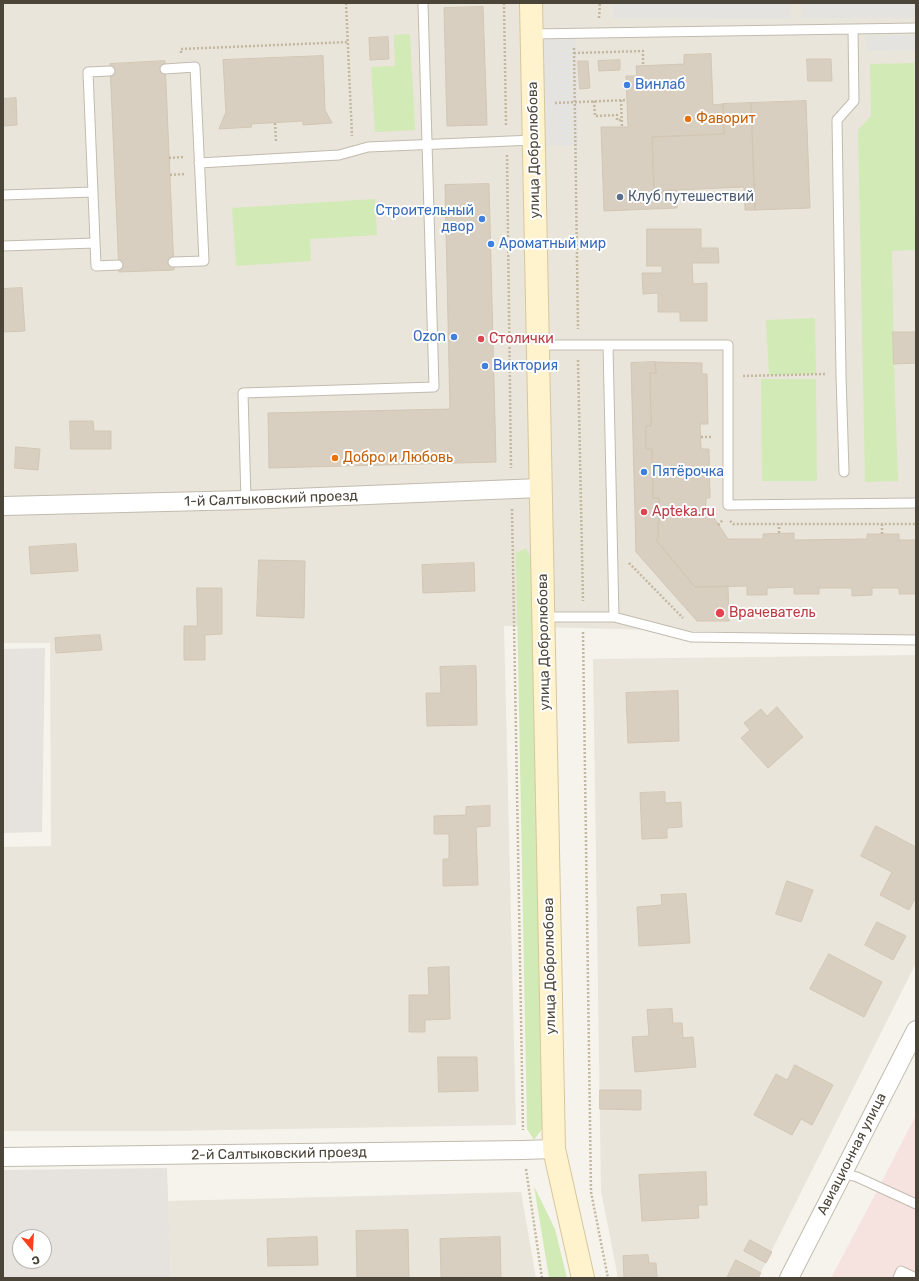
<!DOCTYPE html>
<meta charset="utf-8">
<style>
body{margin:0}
#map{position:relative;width:919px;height:1281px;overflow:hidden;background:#f6f3ec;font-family:Rubik,sans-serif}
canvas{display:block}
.frame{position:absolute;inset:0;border:4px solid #4b4439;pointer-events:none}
.north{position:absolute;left:12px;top:1229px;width:40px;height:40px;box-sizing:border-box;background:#fff;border:1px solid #b7b4b0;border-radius:50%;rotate:162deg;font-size:11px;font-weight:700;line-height:16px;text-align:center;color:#4b4439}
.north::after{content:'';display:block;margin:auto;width:14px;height:18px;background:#fc3f1d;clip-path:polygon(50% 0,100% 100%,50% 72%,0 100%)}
</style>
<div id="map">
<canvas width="919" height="1281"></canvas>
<div class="frame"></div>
<div class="north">С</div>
</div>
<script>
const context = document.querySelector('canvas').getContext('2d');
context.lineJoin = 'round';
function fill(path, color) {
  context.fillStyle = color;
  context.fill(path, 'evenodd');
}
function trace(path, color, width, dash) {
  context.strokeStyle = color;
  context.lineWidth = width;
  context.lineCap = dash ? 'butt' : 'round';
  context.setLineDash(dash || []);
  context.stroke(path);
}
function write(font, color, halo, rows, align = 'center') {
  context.font = font + ' Rubik,sans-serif';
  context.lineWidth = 4;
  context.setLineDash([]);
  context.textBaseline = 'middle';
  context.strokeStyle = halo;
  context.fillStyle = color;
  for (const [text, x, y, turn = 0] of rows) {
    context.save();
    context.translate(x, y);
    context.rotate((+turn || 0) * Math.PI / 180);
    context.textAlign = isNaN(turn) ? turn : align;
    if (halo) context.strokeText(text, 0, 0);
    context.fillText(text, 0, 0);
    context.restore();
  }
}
fill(new Path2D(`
 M3,3H916V637L504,626L516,1125L168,1131H3V847L51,846L50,643H3Z
 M916,655V963L758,1278H618L601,1191L593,659Z
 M521,1192L536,1278H171L168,1201Z`), '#eae5da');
fill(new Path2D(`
 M45,648L42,832L3,833V649Z
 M167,1168L171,1278H3V1170ZM20,1237H44V1261H20Z`), '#e6e2dd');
fill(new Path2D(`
 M916,1115V1278H831L879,1187Z`), '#f6e3e0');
fill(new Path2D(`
 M410,34L415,130L375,132L371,67L395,66L394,35Z
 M914,63L915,250L892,251L894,364L898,481L865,482L858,130L871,116L870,64Z
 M375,199L377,235L310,239L311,261L236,266L232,208Z
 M815,318L816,374L769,375L766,320Z
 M761,379H816L817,481H762Z
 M526,548L533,563L545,1125L534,1140L527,1129L516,553Z
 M534,1186L555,1229L567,1278H549Z`), '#d2eab5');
fill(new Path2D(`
 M613,3H791V19L613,18Z
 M801,3H916V18H801Z
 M576,33L578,145L534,146L531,34Z
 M916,35V50L866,51V36Z`), '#e5e3e0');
const building = new Path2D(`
 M483,7L487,125L447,126L444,8Z
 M388,37L389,59L370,60L369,38Z
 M711,54L713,105L723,104L724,134L652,137L654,191L677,190V208L604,211L601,127H628L626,76H637L636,66L684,64V55Z
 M323,56L325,110L332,123L303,125V121L251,124L252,127L219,129L226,112L223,60Z
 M807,59H831L832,81H808Z
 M620,60V70L599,71L598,61Z
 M165,61L174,270L119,272L110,64Z
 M578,61H588L590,88L580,89Z
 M16,98L17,125L3,126V99Z
 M806,101L810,208L755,210L751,103Z
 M751,103L755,210H745L744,187L654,191L652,137L724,134L723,104Z
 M489,184L496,462L269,468L268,413L450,409L445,185Z
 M647,229H701V248H718L719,263H692L693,284L707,283V321H680V312H658V293L643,294L642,273H662V266H647Z
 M22,288L25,331L3,332V289Z
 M893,332H916V363L894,364Z
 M655,362L702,363V374H707L708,424H700L701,449H709L710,498H706V506L728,539H763V534L794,533V540L867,539V534H899V540H916V594H899V588H872V595L852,596V588H819V594H794V587L767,588V595H747V586L695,587L656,540L658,538L659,498H653L652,449H646V426H651L650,373H656Z
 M655,362L656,373H650L651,426H646V449H652L653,498H659L658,538L656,540L695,587L728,586L729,621H697L636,552L631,363Z
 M70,421H93L94,431H111V449H71Z
 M16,447L40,449L38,470L15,468Z
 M76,544L78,571L31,574L29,547Z
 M259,560L305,561L304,618L257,616Z
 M474,563L475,591L423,593L422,565Z
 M197,588H222V634L205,635V660H184V626H197Z
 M100,635L102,650L56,653L55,638Z
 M476,666L477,725L427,726L426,693H441L440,667Z
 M678,691L679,741L628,743L626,693Z
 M777,707L803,737L768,768L741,738L750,730L744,723L761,709L767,716Z
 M665,792V803L681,802L682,827L667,828V838L642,839L640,793Z
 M490,806V826L476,827L478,885L443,886V859H449V834H434V816L466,815V807Z
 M876,826L916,847V897L909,910L880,895L892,872L861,856Z
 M787,881L813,890L801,922L776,914Z
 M686,894L690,943L639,946L637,907L662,905L661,895Z
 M877,922L906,936L893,960L865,945Z
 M829,954L882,982L864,1017L810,989Z
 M449,967L450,1019L425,1020V1032H409V995H429L428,968Z
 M672,1009L673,1023H682L683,1038L693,1037L696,1067L635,1072L632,1037L649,1036L647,1010Z
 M438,1057H477L478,1091L439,1092Z
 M795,1065L833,1085L812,1125L801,1119L792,1135L754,1115L776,1074L787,1080Z
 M600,1090H641V1110L600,1109Z
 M706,1172L707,1205H698L699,1218L642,1221L639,1175Z
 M408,1230L409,1278H357L356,1231Z
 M317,1237L318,1265L268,1266L267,1239Z
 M500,1237L501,1278L441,1277L440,1239Z
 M750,1240L772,1252L766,1263L744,1251Z
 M648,1255L649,1263H656L657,1278H624L623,1256Z
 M736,1260L761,1273L758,1278H727Z`);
fill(building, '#d8cfc1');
trace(building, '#d3c7b4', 1);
const lane = new Path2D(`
 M531,34L916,28
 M165,69L195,67L204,261L173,262
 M110,71L88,72L96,266L118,265
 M199,163L339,155L368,147L534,140
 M3,195L93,192
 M3,246L95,243
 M538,345H728V505L916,503
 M608,345L614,617
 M844,472L841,375L837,120L854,101L853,29
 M246,500L243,393L434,387L423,3
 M543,617H614L691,637L916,640
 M842,1173L857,1177L916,1204
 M898,1278L901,1271L916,1278`);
const street = new Path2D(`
 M3,506L246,500L540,488
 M3,1157L523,1150L554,1149
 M789,1278L916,1030`);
const secondary = new Path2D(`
 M531,3L554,1149L583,1278`);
trace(lane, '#c2bbae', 11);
trace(street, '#c2bbae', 20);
trace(secondary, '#d6c79b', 24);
trace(new Path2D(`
 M346,3L352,136
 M504,3L506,126
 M599,18L600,3
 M574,48L578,329
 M181,53V49L348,42
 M574,53L643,51V66
 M621,100L622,127
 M594,101L595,116L617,115V120H622
 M555,103L627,100
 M275,123L276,142
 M507,155L511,468
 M169,158L184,157
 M170,175L185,174
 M578,360L583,601
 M743,376L826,374
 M701,437H712
 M512,509L523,1130
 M730,521L733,524H916
 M718,525L723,520
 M779,533V524
 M882,534V524
 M629,563L683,618
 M583,632L591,1192L608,1278
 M526,1169L542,1278`), '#c4b79f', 2.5, [2, 2]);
trace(lane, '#fff', 9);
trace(street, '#fff', 18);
trace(secondary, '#fff3cd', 22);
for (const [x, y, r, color] of [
 [627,85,4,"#3f7fe0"],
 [688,119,4,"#e8710a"],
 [620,197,4,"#5c6f8a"],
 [482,219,4,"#3f7fe0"],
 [491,244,4,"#3f7fe0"],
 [454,337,4,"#3f7fe0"],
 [481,339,4,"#e0444e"],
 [485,366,4,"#3f7fe0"],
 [335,458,4,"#e8710a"],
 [644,472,4,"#3f7fe0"],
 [644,512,4,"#e0444e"],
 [720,613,5,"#e0444e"]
]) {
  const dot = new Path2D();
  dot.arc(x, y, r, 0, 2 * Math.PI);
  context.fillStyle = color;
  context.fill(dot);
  trace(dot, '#fff', 1.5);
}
write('14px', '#366cbe', '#fff', [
 ["Винлаб",635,85],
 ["Строительный",474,211,"right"],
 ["двор",474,227,"right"],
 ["Ароматный мир",499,244],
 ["Ozon",446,337,"right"],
 ["Виктория",493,366],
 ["Пятёрочка",652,472]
], 'left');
write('14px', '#c56008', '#fff', [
 ["Фаворит",696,119],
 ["Добро и Любовь",343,458]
], 'left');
write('14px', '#4b4439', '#fff', [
 ["улица Добролюбова",534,150,-91],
 ["1-й Салтыковский проезд",271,499,-2],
 ["улица Добролюбова",544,642,-91],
 ["улица Добролюбова",550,966,-91],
 ["2-й Салтыковский проезд",279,1154,-1],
 ["Авиационная улица",852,1154,-63]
]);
write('14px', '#4e5e75', '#fff', [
 ["Клуб путешествий",628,197]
], 'left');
write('14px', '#be3a42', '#fff', [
 ["Столички",489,339],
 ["Apteka.ru",652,512],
 ["Врачеватель",729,613]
], 'left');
</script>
